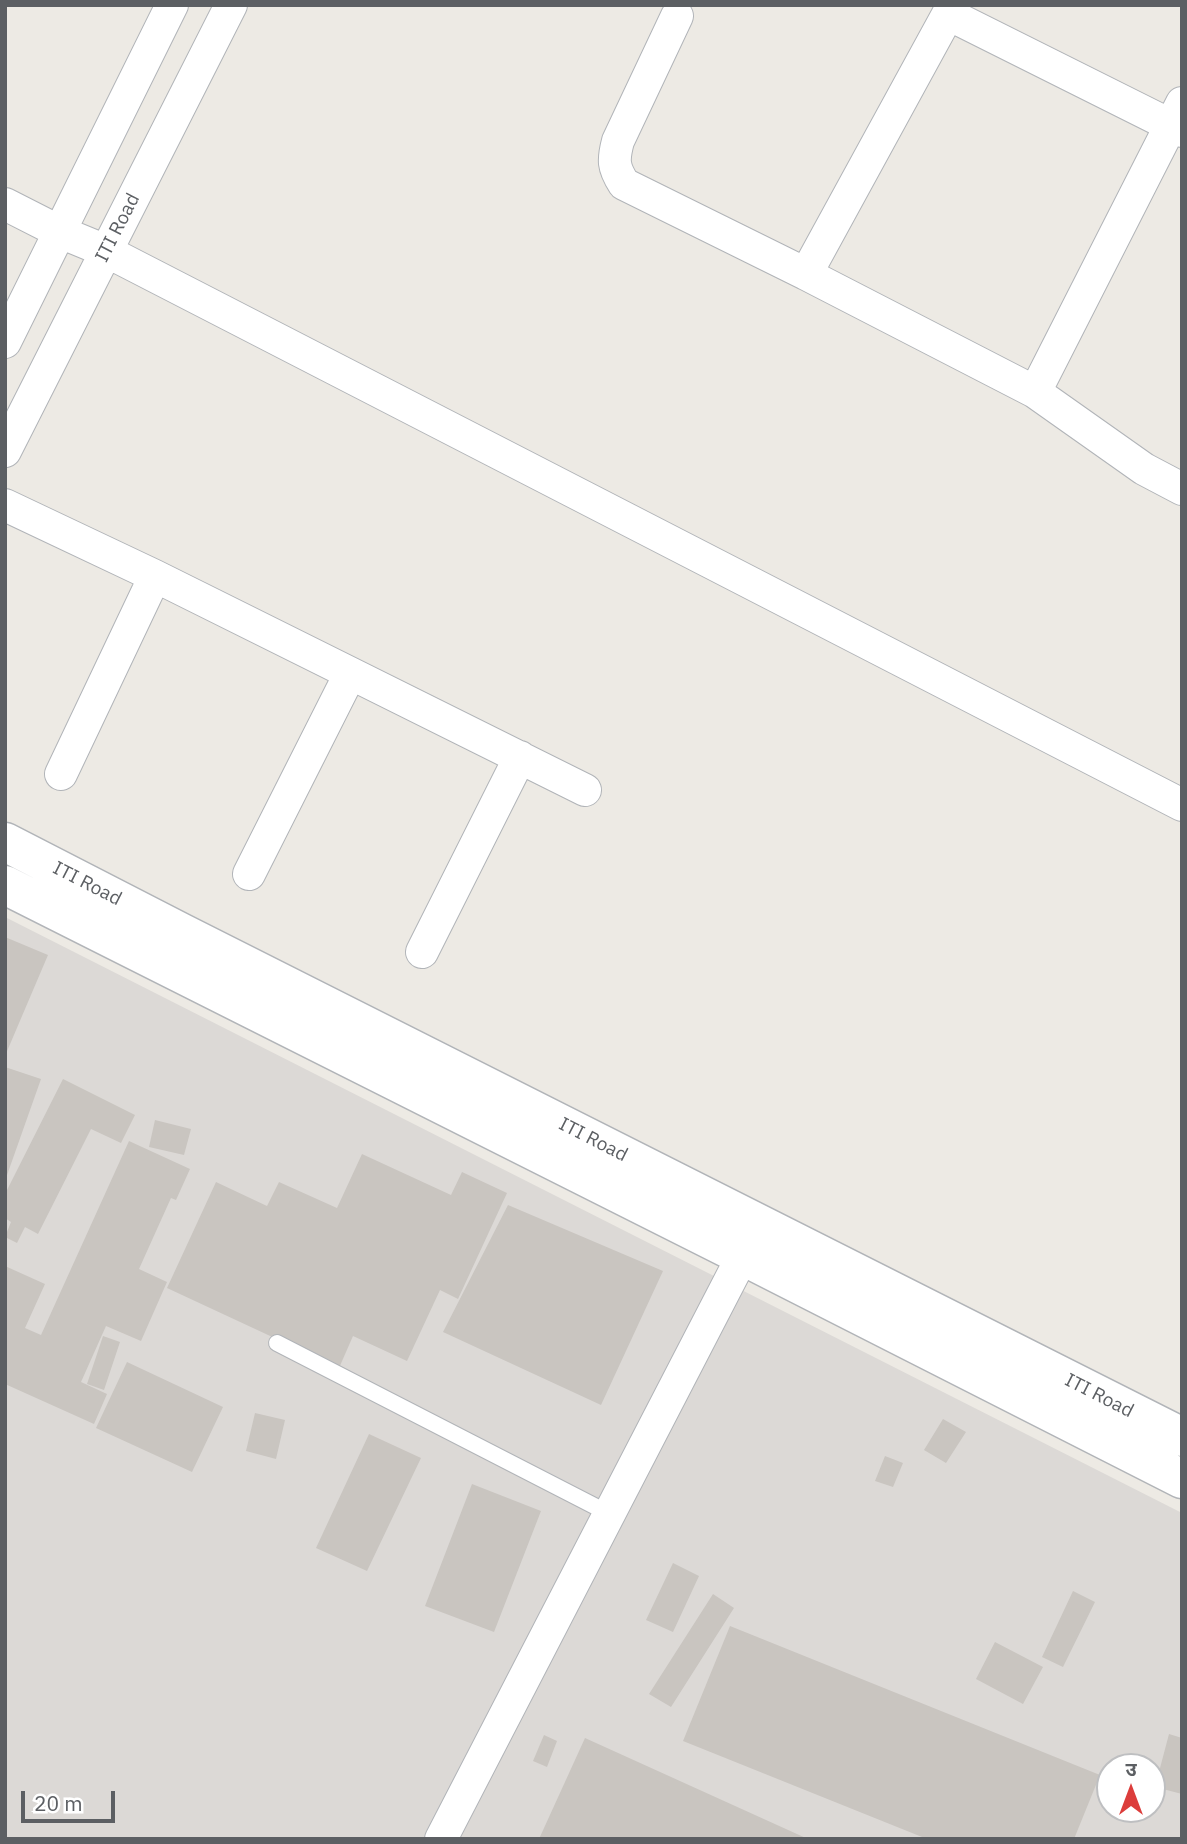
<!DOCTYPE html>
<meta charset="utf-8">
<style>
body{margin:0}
#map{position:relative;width:1187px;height:1844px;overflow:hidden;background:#edeae4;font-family:"IBM Plex Sans","Noto Sans Devanagari",sans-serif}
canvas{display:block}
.frame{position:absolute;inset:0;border:7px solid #5c5f63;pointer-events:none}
.north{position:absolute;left:1096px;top:1753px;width:70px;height:70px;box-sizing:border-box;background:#fff;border:2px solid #bebfc1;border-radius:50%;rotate:0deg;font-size:19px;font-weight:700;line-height:28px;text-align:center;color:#5c5f63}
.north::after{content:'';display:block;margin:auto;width:24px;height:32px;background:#dc3d3b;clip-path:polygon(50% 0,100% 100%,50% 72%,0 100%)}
.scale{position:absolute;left:21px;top:1791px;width:94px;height:32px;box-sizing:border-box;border:4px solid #5c5f63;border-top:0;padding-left:9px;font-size:21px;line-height:24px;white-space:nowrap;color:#5c5f63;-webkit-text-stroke:5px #fff;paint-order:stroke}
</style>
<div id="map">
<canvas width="1187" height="1844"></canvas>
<div class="frame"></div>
<div class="north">उ</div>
<div class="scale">20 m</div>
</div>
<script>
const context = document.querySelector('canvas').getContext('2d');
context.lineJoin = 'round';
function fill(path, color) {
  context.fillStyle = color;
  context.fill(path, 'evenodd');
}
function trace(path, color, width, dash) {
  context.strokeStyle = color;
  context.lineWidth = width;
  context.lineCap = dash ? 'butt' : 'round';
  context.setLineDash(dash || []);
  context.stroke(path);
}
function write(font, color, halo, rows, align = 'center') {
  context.font = font + ' "IBM Plex Sans",sans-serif';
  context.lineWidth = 7;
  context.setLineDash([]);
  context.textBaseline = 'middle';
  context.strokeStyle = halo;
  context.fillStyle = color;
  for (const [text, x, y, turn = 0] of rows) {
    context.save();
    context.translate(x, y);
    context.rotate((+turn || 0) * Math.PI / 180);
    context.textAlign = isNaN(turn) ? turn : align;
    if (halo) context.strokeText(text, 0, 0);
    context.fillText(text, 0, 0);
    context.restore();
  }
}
fill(new Path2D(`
 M5,917L1182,1513V1839H5ZM1110,1767H1152V1809H1110Z`), '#dcd9d6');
fill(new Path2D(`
 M5,937L48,955L5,1056Z
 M5,1067L41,1079L6,1178H5Z
 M63,1079L135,1115L121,1143L91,1129L38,1234L25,1227L17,1243L5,1237L11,1222L5,1218V1194Z
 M155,1120L191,1129L184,1155L149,1147Z
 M129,1141L190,1169L176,1200L171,1198L139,1269L167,1282L141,1341L106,1326L81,1382L107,1394L94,1424L5,1384V1266L45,1284L25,1328L41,1335Z
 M362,1154L451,1195L462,1172L507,1193L458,1299L440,1290L407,1361L353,1336L339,1368L167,1288L216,1182L267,1206L279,1182L337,1208Z
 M508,1205L663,1271L601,1405L443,1332Z
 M103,1336L120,1342L104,1390L87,1384Z
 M127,1362L223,1407L192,1472L96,1428Z
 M255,1413L285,1420L276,1459L246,1451Z
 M943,1419L966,1432L946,1463L924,1450Z
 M369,1434L421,1458L367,1571L316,1548Z
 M885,1456L903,1463L893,1487L875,1481Z
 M472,1484L541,1511L494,1632L425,1606Z
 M673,1563L699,1576L673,1632L646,1620Z
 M1073,1591L1095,1602L1063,1667L1042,1657Z
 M713,1594L734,1608L671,1707L649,1694Z
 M730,1626L1100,1775L1074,1839H927L683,1741Z
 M995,1642L1043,1667L1023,1704L976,1679Z
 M1169,1734L1182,1738V1794L1155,1787Z
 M544,1735L557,1741L547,1767L533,1761Z
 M585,1738L808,1839H539Z`), '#c9c5c0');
const service = new Path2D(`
 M277,1343L610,1514`);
const minor = new Path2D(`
 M953,5L806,274L1035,392L1182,103
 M948,14L1182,131
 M677,16L618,141C613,160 613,167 624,184L806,274
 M5,204L60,232L106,251L1182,805
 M5,342L172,5
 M1035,392L1144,469L1182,489
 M5,451L231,5
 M5,505L155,576L585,790
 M61,774L155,576
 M249,874L350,674
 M422,952L520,757
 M441,1839L754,1234`);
const tertiary = new Path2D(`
 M5,842L182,933L1182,1437
 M5,885L743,1256L1182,1479`);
trace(service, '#b1b4b8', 18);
trace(minor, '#b1b4b8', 34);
trace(tertiary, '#b1b4b8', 41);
trace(service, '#fff', 16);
trace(minor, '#fff', 32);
trace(tertiary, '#fff', 38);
write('19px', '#5c5f63', '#fff', [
 ["ITI Road",118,228,-63],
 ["ITI Road",87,884,27],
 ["ITI Road",593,1140,27],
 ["ITI Road",1099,1396,27]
]);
</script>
